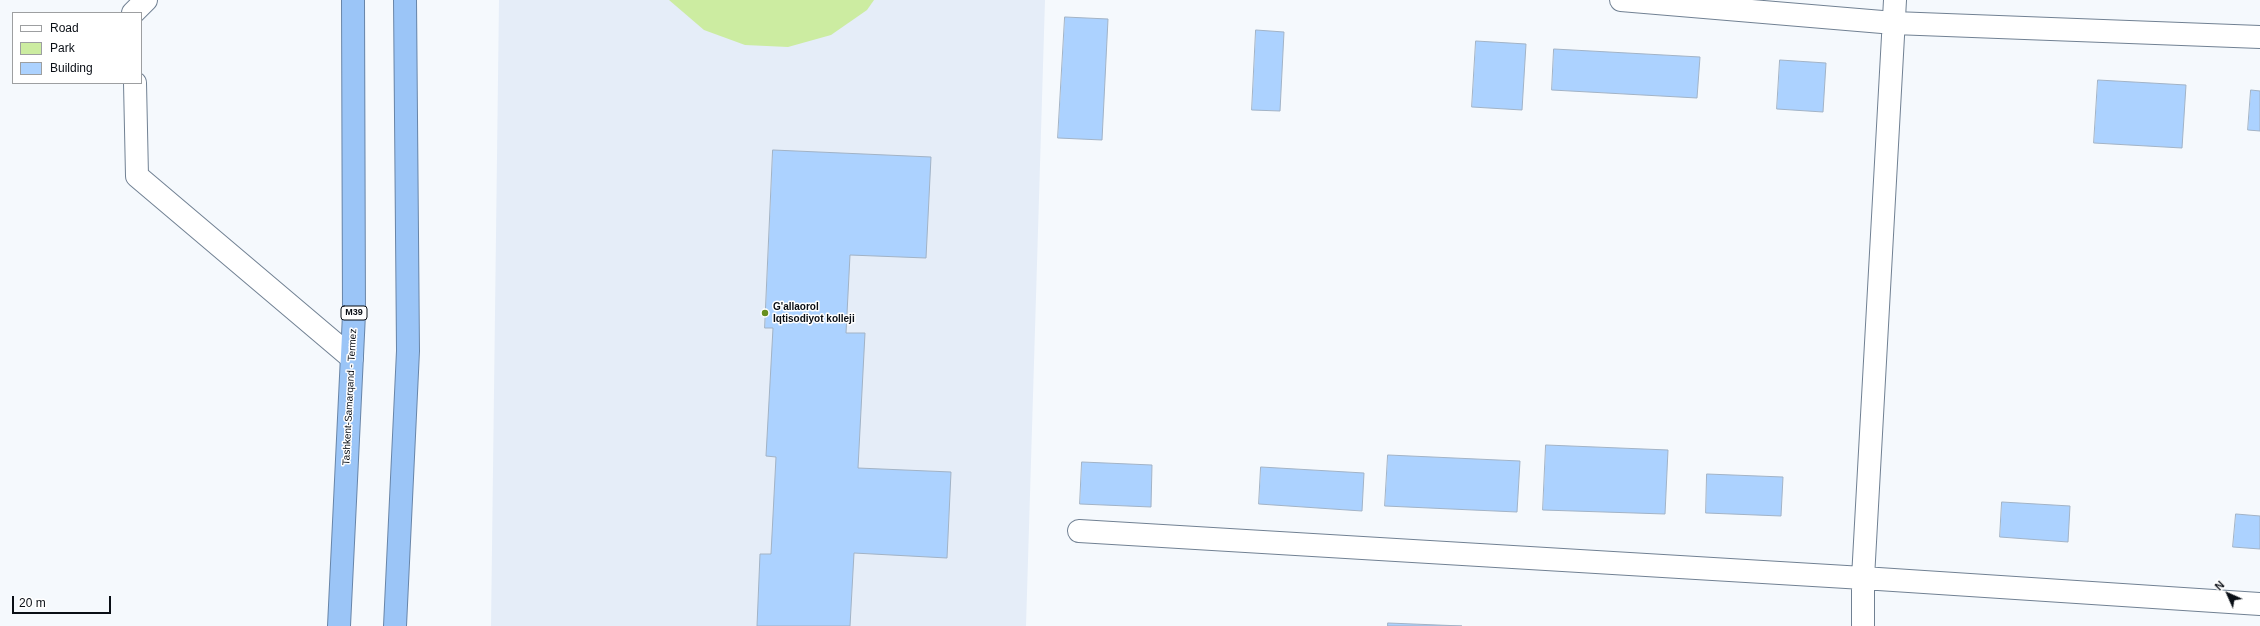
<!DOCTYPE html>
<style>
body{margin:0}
#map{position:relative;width:2260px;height:626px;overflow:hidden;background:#f5f9fd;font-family:Helvetica,sans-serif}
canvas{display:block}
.legend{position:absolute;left:12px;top:12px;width:130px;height:72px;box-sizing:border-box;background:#fff;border:1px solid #9d9fa1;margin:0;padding:5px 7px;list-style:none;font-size:12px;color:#090e15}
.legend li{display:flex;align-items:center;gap:8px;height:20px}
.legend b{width:20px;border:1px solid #9d9fa1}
.north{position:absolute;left:2208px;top:574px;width:40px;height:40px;-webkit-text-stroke:3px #fff;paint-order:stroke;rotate:315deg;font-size:11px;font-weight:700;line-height:16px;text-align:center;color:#090e15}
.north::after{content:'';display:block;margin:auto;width:14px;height:18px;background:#090e15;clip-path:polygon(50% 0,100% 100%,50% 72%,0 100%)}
.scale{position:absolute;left:12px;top:596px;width:99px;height:18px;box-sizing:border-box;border:2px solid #090e15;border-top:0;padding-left:5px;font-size:12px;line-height:14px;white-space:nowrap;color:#090e15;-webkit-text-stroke:3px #fff;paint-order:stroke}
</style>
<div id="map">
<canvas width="2260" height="626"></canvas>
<ul class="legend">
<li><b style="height:5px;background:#fff"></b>Road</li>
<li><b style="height:11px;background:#cceca1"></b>Park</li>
<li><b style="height:11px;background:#acd2ff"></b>Building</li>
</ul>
<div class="north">N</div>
<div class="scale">20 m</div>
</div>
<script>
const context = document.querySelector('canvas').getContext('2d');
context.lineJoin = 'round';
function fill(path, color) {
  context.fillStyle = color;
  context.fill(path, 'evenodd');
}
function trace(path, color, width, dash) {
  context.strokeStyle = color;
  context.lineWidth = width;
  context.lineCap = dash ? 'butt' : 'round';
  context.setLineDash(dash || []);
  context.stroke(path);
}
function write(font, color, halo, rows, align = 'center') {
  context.font = font + ' Helvetica,sans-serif';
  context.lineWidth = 3;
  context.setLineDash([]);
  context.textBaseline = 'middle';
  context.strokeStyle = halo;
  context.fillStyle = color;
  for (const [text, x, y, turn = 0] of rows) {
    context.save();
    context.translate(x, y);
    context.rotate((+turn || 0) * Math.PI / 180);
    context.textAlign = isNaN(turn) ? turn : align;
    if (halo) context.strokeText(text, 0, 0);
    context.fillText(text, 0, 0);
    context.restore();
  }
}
fill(new Path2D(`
 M499,0H1045L1026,626H491Z`), '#e5edf8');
fill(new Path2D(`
 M669,0H874L867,10L831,35L788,47L745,45L704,30Z`), '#cceca1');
const building = new Path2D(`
 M1065,17L1108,19L1102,140L1058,138Z
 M1256,30L1284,32L1280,111L1252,110Z
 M1476,41L1526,44L1522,110L1472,107Z
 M1554,49L1700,57L1697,98L1552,90Z
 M1780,60L1826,63L1823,112L1777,109Z
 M2098,80L2186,85L2182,148L2094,143Z
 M2251,90L2260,91V131L2248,130Z
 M773,150L931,157L926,258L850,255L846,333H865L858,468L951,472L947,558L854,553L850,626H757L760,554H771L776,457L766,456L773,328H765Z
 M1546,445L1668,450L1665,514L1543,510Z
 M1388,455L1520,461L1517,512L1385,506Z
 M1082,462L1152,465L1151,507L1080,504Z
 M1261,467L1364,473L1362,511L1259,504Z
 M1707,474L1783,477L1781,516L1706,513Z
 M2002,502L2070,506L2068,542L2000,537Z
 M2236,514L2260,516V549L2233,547Z
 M1388,623L1462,626H1388Z`);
fill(building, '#acd2ff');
trace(building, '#a2b3c6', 1);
const minor = new Path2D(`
 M1621,0L1894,23L2260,37
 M133,13L146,0
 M135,83L137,176L352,358
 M1079,531L1863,578L2260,604
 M1863,626V578L1895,0`);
const highway = new Path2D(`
 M339,626L354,314L353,0
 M395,626L408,351L405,0`);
trace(minor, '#718193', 24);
trace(highway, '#6885a8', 24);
trace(minor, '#fff', 22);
trace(highway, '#9bc5f7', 22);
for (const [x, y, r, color] of [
 [765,313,4,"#688f1c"]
]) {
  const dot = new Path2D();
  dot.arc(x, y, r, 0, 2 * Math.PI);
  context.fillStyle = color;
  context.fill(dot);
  trace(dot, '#fff', 1.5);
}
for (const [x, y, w] of [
 [354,313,26]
]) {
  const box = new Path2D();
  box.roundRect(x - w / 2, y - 7, w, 14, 3);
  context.fillStyle = '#fff';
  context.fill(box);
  trace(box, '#090e15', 1);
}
write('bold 9px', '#090e15', null, [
 ["M39",354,313]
]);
write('bold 10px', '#090e15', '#fff', [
 ["G'allaorol",773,307],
 ["Iqtisodiyot kolleji",773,319]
], 'left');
write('10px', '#090e15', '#fff', [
 ["Tashkent-Samarqand - Termez",350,397,-87]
]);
</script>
